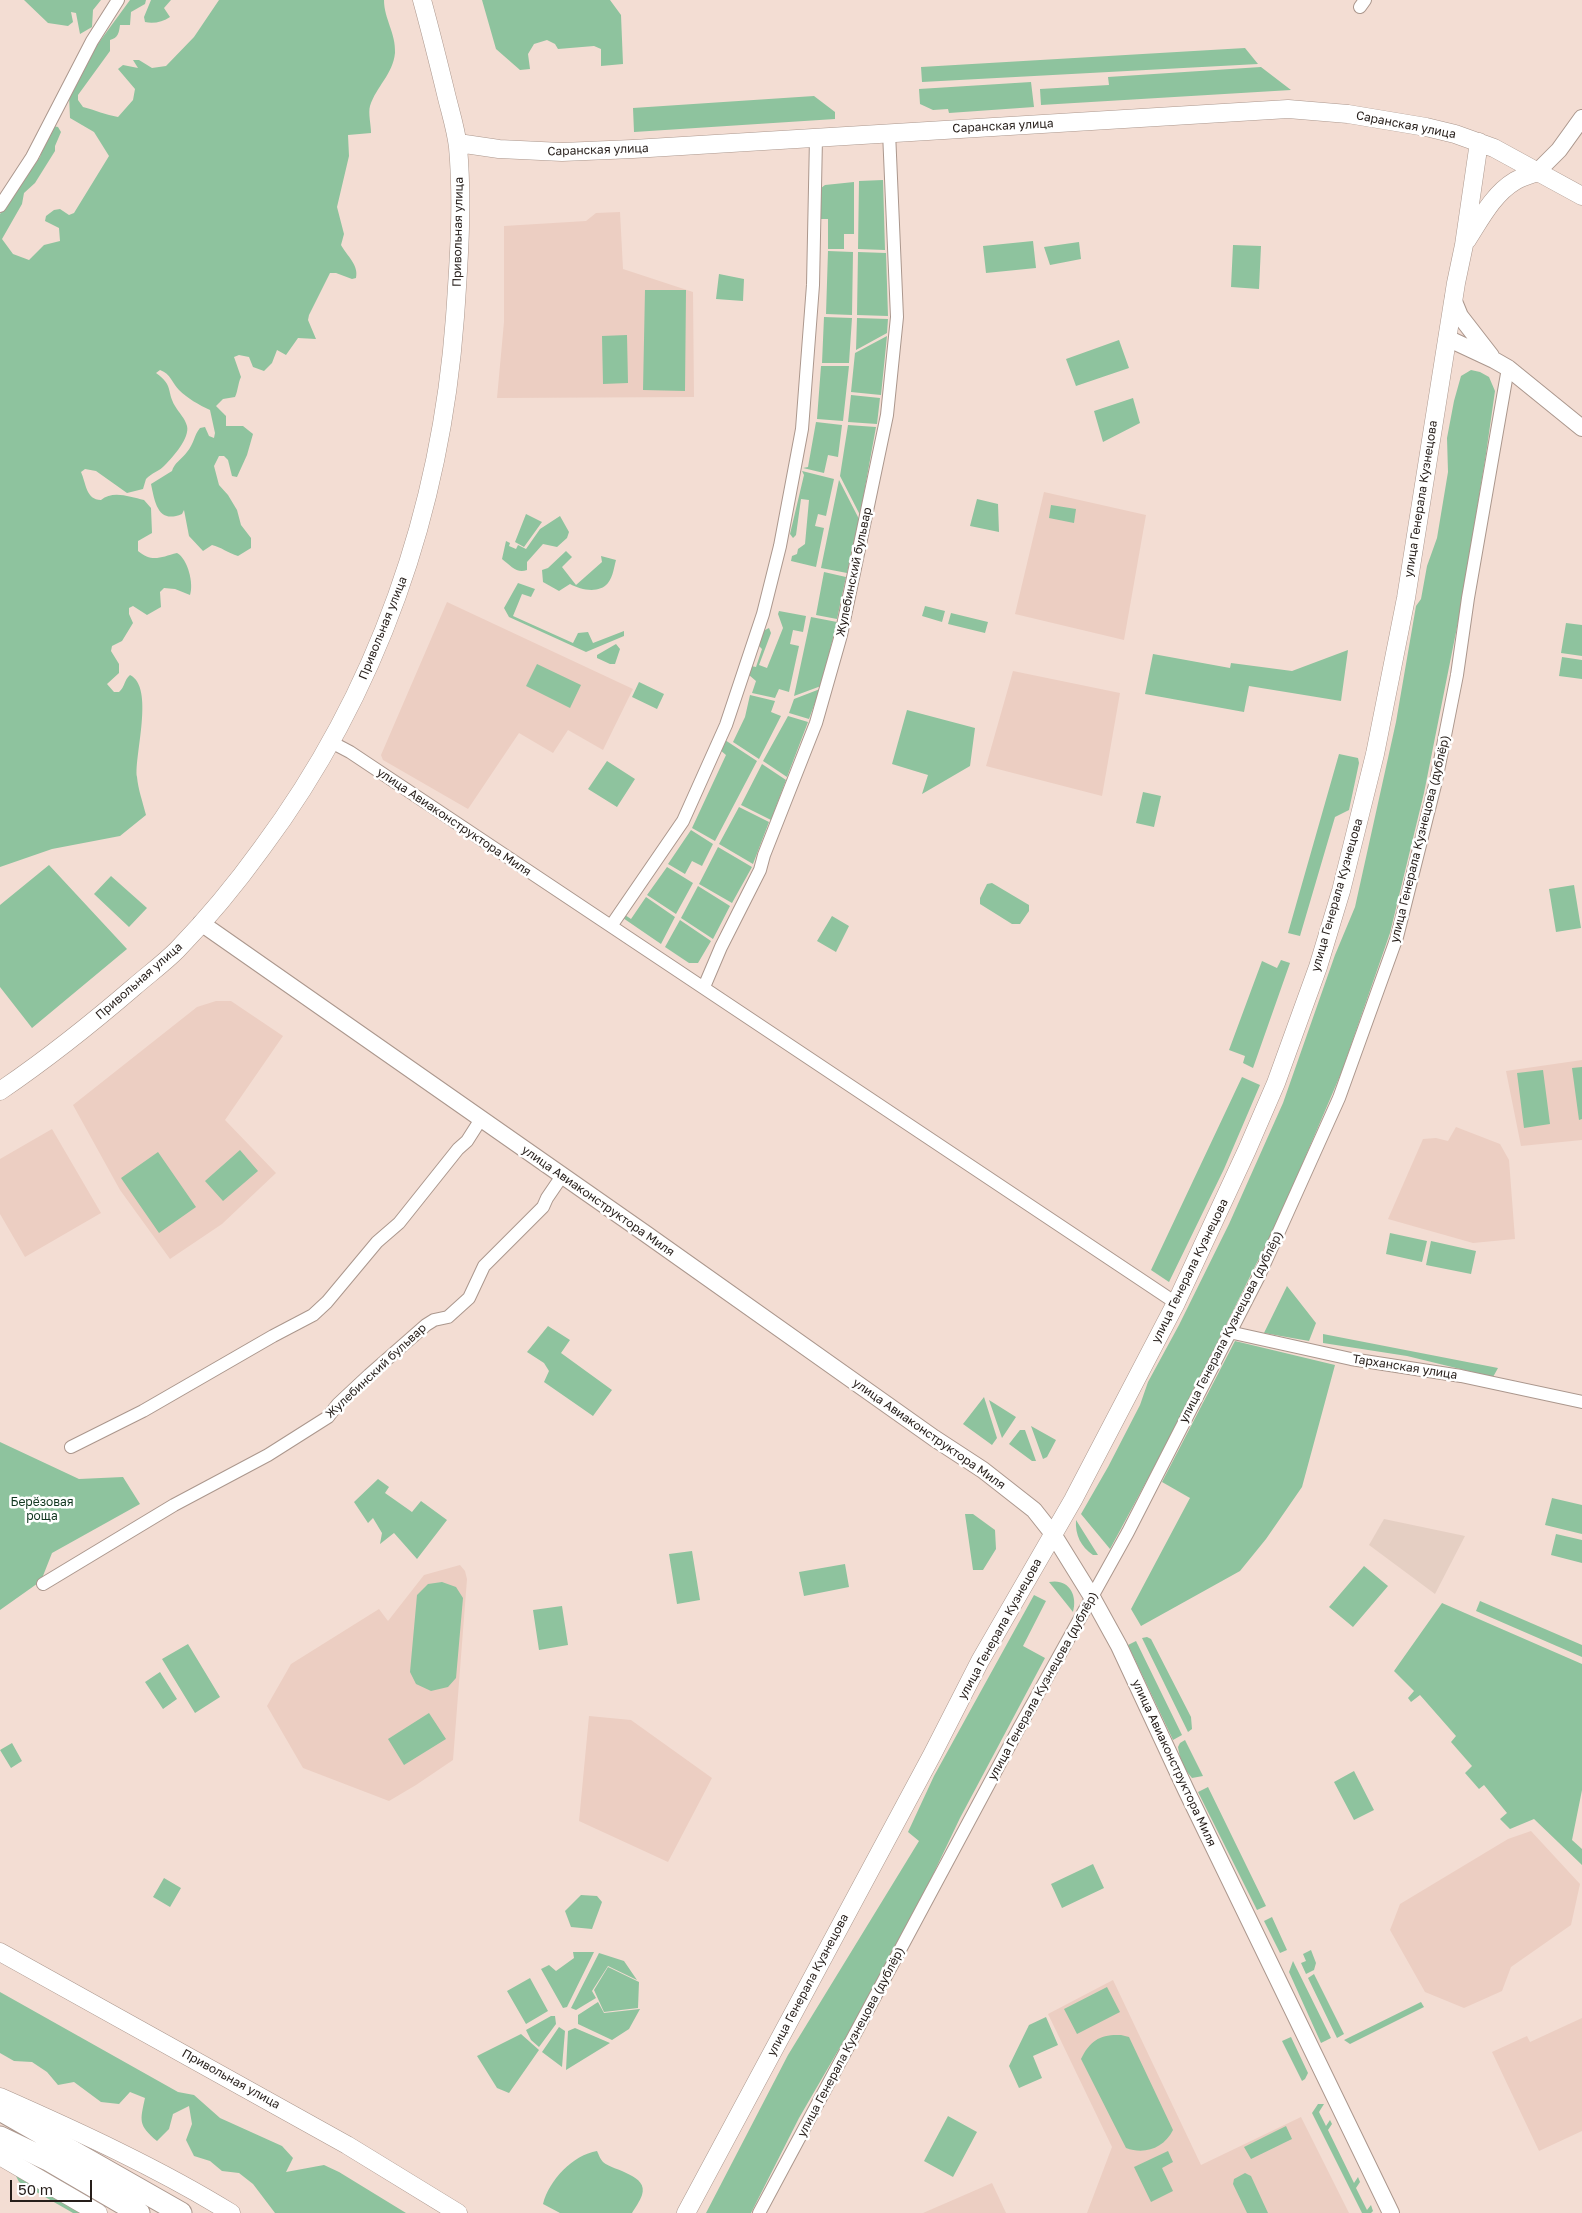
<!DOCTYPE html>
<meta charset="utf-8">
<style>
body{margin:0}
#map{position:relative;width:1582px;height:2213px;overflow:hidden;background:#f3ddd3;font-family:"Golos Text",sans-serif}
canvas{display:block}
.scale{position:absolute;left:10px;top:2180px;width:82px;height:22px;box-sizing:border-box;border:2px solid #261e1a;border-top:0;padding-left:6px;font-size:15px;line-height:18px;white-space:nowrap;color:#261e1a;-webkit-text-stroke:4px #fff;paint-order:stroke}
</style>
<div id="map">
<canvas width="1582" height="2213"></canvas>
<div class="scale">50 m</div>
</div>
<script>
const context = document.querySelector('canvas').getContext('2d');
context.lineJoin = 'round';
function fill(path, color) {
  context.fillStyle = color;
  context.fill(path, 'evenodd');
}
function trace(path, color, width, dash) {
  context.strokeStyle = color;
  context.lineWidth = width;
  context.lineCap = dash ? 'butt' : 'round';
  context.setLineDash(dash || []);
  context.stroke(path);
}
function write(font, color, halo, rows, align = 'center') {
  context.font = font + ' "Golos Text",sans-serif';
  context.lineWidth = 5;
  context.setLineDash([]);
  context.textBaseline = 'middle';
  context.strokeStyle = halo;
  context.fillStyle = color;
  for (const [text, x, y, turn = 0] of rows) {
    context.save();
    context.translate(x, y);
    context.rotate((+turn || 0) * Math.PI / 180);
    context.textAlign = isNaN(turn) ? turn : align;
    if (halo) context.strokeText(text, 0, 0);
    context.fillText(text, 0, 0);
    context.restore();
  }
}
fill(new Path2D(`
 M1384,1519L1465,1536L1435,1594L1369,1545Z`), '#e5cfc3');
fill(new Path2D(`
 M620,212L623,269L693,292L694,397L497,398L504,322V226L586,221L596,213Z
 M1044,492L1146,515L1124,640L1015,614Z
 M447,602L633,689L603,750L568,730L553,753L519,733L468,809L383,760L381,755Z
 M1013,671L1120,693L1102,796L986,766Z
 M216,1001H231L283,1036L225,1120L276,1173L222,1224L170,1259L120,1190L73,1105L197,1007Z
 M1582,1060V1140L1521,1146L1506,1071Z
 M1456,1127L1500,1144L1509,1160L1515,1239L1473,1243L1388,1219L1423,1139L1436,1138L1448,1141Z
 M52,1129L101,1213L25,1257L0,1214V1159Z
 M460,1565L465,1571L467,1579L453,1760L416,1785L389,1801L303,1768L267,1706L291,1664L379,1609L388,1621L424,1575Z
 M589,1716L631,1720L712,1778L668,1862L579,1821Z
 M1531,1831L1580,1884L1571,1925L1511,1967L1502,1991L1464,2008L1425,1992L1390,1930L1400,1904L1508,1839Z
 M1113,1980L1201,2165L1301,2117L1349,2213H1087L1112,2147L1048,2014Z
 M1582,2018V2131L1539,2151L1492,2052L1527,2036L1530,2042Z
 M992,2183L1006,2213H923Z`), '#eccec2');
fill(new Path2D(`
 M24,0H101L93,10L92,27L80,34L76,13L71,12L73,22L68,26L48,23Z
 M130,0H146L145,4L131,12L130,25H120C119,33 118,38 110,40V51L78,95V100L83,107C95,110 106,115 118,117L133,100L135,89L118,69L123,65L138,68L133,60H139L152,68L166,66L194,37L219,0H384C384,19 396,33 395,53C393,74 376,87 370,106C368,113 371,125 371,133L348,135L349,156L337,207L344,234L341,245C347,256 359,265 356,278L352,279L336,273H330L309,315L308,320L316,339L298,338L286,355L277,350L272,363L264,371L253,367L249,357L239,355L234,357L241,377C238,383 238,391 235,397L223,399L216,406L226,416V426H243L253,434L247,455L237,477L232,476L228,460L224,456H219L214,466L219,485L228,495L237,510L241,525L251,538V548L238,556C228,553 221,547 212,545L203,551L189,536L184,510L182,514C158,524 155,503 151,484L172,471C174,463 182,459 187,452C194,444 194,435 200,428L205,427L209,436L214,438L215,433L210,410C199,405 187,398 179,390C172,383 171,374 160,370L156,373C174,386 166,390 175,406C179,413 185,418 187,426C190,438 173,457 165,465C160,471 151,473 146,479L143,489L127,493L96,471L85,469L81,472C86,483 86,500 101,500C113,490 130,497 144,500L151,508L152,533L138,541V551C152,563 161,557 177,553C188,559 194,584 190,595L175,589L164,588L160,592L161,607L147,615L133,606L129,608V614L133,623L122,641L112,646L111,651L119,664V673L107,684L114,692H119C125,687 124,680 130,675C155,687 134,756 137,777C138,789 143,803 146,815L120,836L52,849L0,867V214L40,157L49,129L53,126L58,127L61,132L55,146V151L35,183L24,193L22,204L2,239L13,254L29,260L44,245L60,241L59,228L45,221L46,216L54,210L60,209L69,215L74,213L109,156L94,132L70,118L69,95L89,56Z
 M151,0H171L164,8L170,17C163,22 153,24 145,22L144,17Z
 M482,0H610L621,15L623,64L601,66V49L594,46L558,49L555,44L547,40L534,44L528,54L530,69L520,70L496,49Z
 M1245,48L1258,64L922,82L921,67Z
 M1261,67L1291,90L1041,105L1040,89L1109,85L1108,77Z
 M1031,82L1034,107L949,113L948,109L933,110L920,104L919,89Z
 M814,96L835,112V119L634,132L633,108Z
 M883,180L885,250L858,249L859,181Z
 M854,182V234H844V249H828V219H819L821,188L825,185Z
 M1033,241L1036,268L986,273L983,246Z
 M1079,242L1081,259L1050,265L1044,247Z
 M1233,245L1261,246L1259,289L1231,287Z
 M828,251L853,252L852,315L826,314Z
 M858,252L886,253L888,316L857,315Z
 M719,274L744,279L743,301L716,299Z
 M645,290H686L685,391L643,390Z
 M824,317L852,318L849,363H822Z
 M857,318L888,319L887,333L856,350Z
 M627,335L628,383L603,384L602,336Z
 M887,336L881,395L851,392L855,353Z
 M1119,340L1129,368L1076,386L1066,359Z
 M821,366H849L843,421L817,419Z
 M1471,370L1480,372L1489,377L1495,391L1486,454L1460,612L1424,793L1390,933L1342,1071L1281,1214L1174,1430L1110,1549L1081,1514L1108,1467L1140,1405L1148,1382L1179,1325L1229,1224L1283,1103L1335,955L1355,907L1396,722L1416,606L1421,599L1427,566L1437,538L1448,472L1447,438L1454,401L1461,376Z
 M851,395L880,398L877,424L848,422Z
 M1133,398L1140,423L1103,442L1094,411Z
 M816,422L842,425L838,457L828,455L824,473L803,468L808,467Z
 M848,425L876,427L860,515L840,476Z
 M802,471L834,479L826,516L818,514L815,526L824,528L816,567L791,561L792,556L797,554L798,549L805,544L809,500L801,499L796,535L793,538L790,534L804,475Z
 M839,480L859,519L847,573L821,568Z
 M977,499L998,504L999,532L970,526Z
 M1051,505L1076,509L1074,523L1049,518Z
 M526,514L542,522L524,547L515,542Z
 M560,516L569,532L567,538L557,547L543,544L527,562V570C517,574 511,566 502,559L506,541L510,543L509,546L516,549L518,545L526,549L540,529Z
 M566,551L572,557L562,567L576,585L602,562L601,556L616,560C614,567 613,577 608,583C599,594 581,590 570,584L559,591L543,582L542,570L548,568Z
 M824,572L846,577L837,619L816,615Z
 M518,583L535,589L531,597L522,594L513,616L573,643L578,633L588,632L593,643L624,631V636L586,652L509,617L504,608Z
 M925,606L945,611L942,622L922,616Z
 M779,611L806,616L803,632L793,630L790,644L799,646L789,692L779,689L775,698L752,693L756,681L749,675L751,666L756,667L762,649L757,644L761,632L769,628L771,633L759,665L767,668L783,628L778,614Z
 M951,613L988,622L985,633L948,624Z
 M811,617L837,622L821,686L794,696Z
 M1566,623L1582,625V656L1561,653Z
 M616,644L620,649L615,664H610L597,658V655Z
 M1348,650L1341,701L1249,686L1244,712L1145,694L1153,654L1230,668L1231,663L1292,671Z
 M1562,657L1582,660V679L1559,676Z
 M537,664L581,685L570,708L526,686Z
 M639,682L664,694L657,709L632,697Z
 M820,689L809,719L789,713L794,699Z
 M750,695L775,701L771,712L781,716L759,759L733,742L745,717Z
 M907,710L975,728L970,766L922,794L928,775L892,764Z
 M788,716L808,722L787,777L763,761Z
 M725,740L757,761L715,841L692,828L726,755L720,750Z
 M1339,754L1358,758L1359,763L1349,810L1335,817L1300,936L1288,933Z
 M607,761L635,779L617,807L588,789Z
 M762,764L786,780L771,820L741,805Z
 M1143,792L1161,796L1154,827L1136,823Z
 M739,807L769,822L753,864L719,844Z
 M691,830L713,844L702,866L692,861L685,874L668,864Z
 M718,847L752,867L732,903L699,884Z
 M49,865L127,949L32,1028L0,987V905Z
 M667,867L693,883L676,914L647,895Z
 M111,876L147,908L129,927L94,894Z
 M992,883L1029,905V911L1020,924H1012L980,904V898L987,884Z
 M1574,885L1581,928L1556,932L1549,889Z
 M698,886L730,906L713,939L681,918Z
 M646,897L675,917L661,944L623,918L625,915L631,919Z
 M832,916L849,926L836,952L817,941Z
 M680,920L711,941L698,963H689L665,947Z
 M1262,961L1277,968L1281,960L1290,963L1253,1068L1243,1063L1245,1056L1229,1050Z
 M1582,1067V1119L1579,1120L1572,1068Z
 M1543,1070L1550,1124L1524,1128L1517,1073Z
 M1242,1077L1260,1085L1224,1169L1169,1282L1151,1270Z
 M240,1150L258,1171L223,1201L205,1181Z
 M158,1152L196,1207L159,1233L121,1178Z
 M1390,1233L1427,1241L1422,1262L1386,1254Z
 M1431,1241L1476,1251L1471,1274L1426,1265Z
 M1287,1286L1316,1323L1309,1341L1264,1333Z
 M548,1326L570,1340L561,1353L612,1390L593,1416L544,1382L549,1371L544,1363L527,1352Z
 M1323,1334L1498,1368L1493,1377L1407,1356L1323,1343Z
 M1235,1341L1335,1365L1302,1487L1266,1539L1240,1571L1141,1626L1131,1609L1190,1498L1162,1482Z
 M984,1397L997,1438L992,1445L963,1424Z
 M989,1400L1016,1417L1002,1438Z
 M1031,1426L1056,1440L1047,1457L1043,1459Z
 M1020,1430H1025L1036,1461H1032L1009,1444Z
 M0,1442L79,1479L123,1477L140,1504L52,1553L41,1581L0,1610Z
 M378,1479L389,1487L385,1493L412,1512L421,1501L447,1520L417,1559L394,1533L380,1544L382,1533L373,1518L368,1523L354,1502Z
 M1552,1498L1582,1505V1534L1545,1525Z
 M965,1514H973L995,1530L996,1549L983,1570H973Z
 M1076,1520L1098,1555H1093C1081,1547 1075,1535 1076,1520Z
 M1556,1534L1582,1540V1563L1551,1555Z
 M692,1551L700,1600L677,1604L669,1554Z
 M845,1564L849,1587L804,1596L799,1572Z
 M1364,1566L1388,1586L1353,1627L1329,1607Z
 M442,1582L456,1587L463,1598L456,1678L448,1687L431,1691L416,1684L410,1672L417,1595L428,1584Z
 M1049,1582C1068,1578 1078,1594 1073,1612Z
 M1034,1595L1046,1601L1023,1646L1045,1658L960,1818L918,1906L875,1987L799,2118L751,2213H706L788,2055L919,1841L908,1832L934,1776Z
 M1480,1601L1582,1645V1657L1476,1611Z
 M1442,1603L1582,1664V1790L1572,1840L1582,1849V1865L1534,1819L1510,1829L1500,1819L1507,1813L1484,1785L1479,1789L1465,1773L1472,1766L1451,1742L1456,1736L1420,1695L1411,1702L1408,1698L1414,1691L1394,1671Z
 M562,1606L568,1645L539,1650L533,1610Z
 M1147,1637L1151,1639L1191,1717L1192,1729L1188,1732L1142,1638Z
 M1136,1641L1182,1735L1173,1740L1128,1645Z
 M188,1644L220,1697L195,1713L162,1659Z
 M160,1672L177,1699L163,1709L145,1682Z
 M429,1713L446,1739L404,1765L388,1739Z
 M1185,1740L1203,1776L1192,1778C1184,1769 1180,1760 1178,1747L1180,1743Z
 M12,1743L22,1761L11,1768L0,1750Z
 M1354,1771L1374,1810L1354,1820L1334,1782Z
 M1208,1787L1266,1906L1257,1910L1198,1792Z
 M1093,1864L1104,1888L1062,1908L1051,1884Z
 M164,1878L181,1888L170,1907L153,1897Z
 M581,1895L597,1896L602,1902L592,1929L571,1927L565,1911Z
 M1272,1917L1287,1950L1280,1953L1264,1921Z
 M1311,1950L1316,1963L1314,1970L1306,1974L1301,1963L1306,1961L1303,1954Z
 M573,1952H594L567,2007L563,2008L541,1969L549,1965L556,1971L574,1958Z
 M599,1953L624,1961L637,1980L608,1966L592,1991L596,1998L576,2010L571,2008Z
 M1293,1961L1331,2038L1321,2043L1289,1972Z
 M608,1967L639,1982L638,2008L604,2012L594,1990Z
 M1314,1974L1344,2034L1337,2038L1308,1978Z
 M530,1978L548,2011L526,2024L507,1991Z
 M1107,1987L1120,2012L1077,2034L1064,2009Z
 M0,1992L178,2092L194,2095L220,2118L282,2146L293,2158L286,2172L324,2165L339,2172L406,2213H275L253,2184L239,2173L222,2171L210,2161L194,2156L186,2140L192,2124L189,2106L173,2114L169,2129L157,2141C138,2125 140,2121 145,2098L130,2092L119,2104L101,2102L74,2082L58,2085L47,2072L32,2062L14,2061L0,2053Z
 M598,2002L604,2013L640,2009L629,2029L612,2040L578,2024V2015Z
 M1421,2002L1424,2007L1350,2044L1344,2040Z
 M551,2016H555L556,2024L539,2047L531,2040L526,2030Z
 M1046,2017L1058,2045L1033,2056L1042,2078L1019,2088L1009,2066L1029,2025Z
 M559,2027L565,2031L562,2067L542,2052Z
 M575,2028L610,2043L566,2070L568,2031Z
 M521,2034L539,2050L509,2093L497,2088L477,2056Z
 M1121,2035L1129,2037L1173,2130C1164,2148 1145,2155 1126,2148L1081,2059C1090,2040 1101,2034 1121,2035Z
 M1291,2037L1308,2073L1305,2079L1302,2081L1282,2041Z
 M1318,2104H1324L1319,2112L1326,2126L1330,2120L1332,2124L1328,2130L1354,2183L1358,2177L1360,2182L1356,2188L1367,2210L1371,2205L1373,2211L1371,2213H1362L1312,2113Z
 M948,2116L977,2132L953,2177L924,2161Z
 M1286,2126L1292,2139L1251,2159L1244,2147Z
 M597,2151C599,2155 600,2159 603,2162C614,2171 649,2175 642,2195C640,2201 635,2208 632,2213H560L543,2204C549,2180 573,2155 597,2151Z
 M1168,2151L1173,2162L1162,2168L1173,2191L1151,2202L1134,2167Z
 M1245,2173L1251,2176L1268,2213H1247L1233,2184L1234,2179Z
 M15,2174L91,2213H73L19,2182Z`), '#8ec39e');
const minor = new Path2D(`
 M1360,7L1365,0
 M0,206L32,157L92,41L118,0
 M331,742L350,752L1176,1303
 M611,926L683,821L726,725L763,614L780,546L802,429L813,285L816,138
 M704,987L721,947L760,870L764,855L816,723L841,635L887,415L897,317L889,132
 M1229,1332L1351,1359L1461,1376L1582,1402
 M71,1447L143,1411L273,1336L313,1315L327,1302L377,1242L399,1223L458,1149L467,1141L481,1119
 M43,1584L174,1505L268,1455L328,1417L338,1404L369,1375L426,1325L434,1320L448,1317L469,1298L484,1266L543,1207L547,1198L562,1176
 M759,2213L1019,1728L1128,1532L1259,1276L1339,1098L1397,937L1436,781L1457,675L1468,598L1508,368`);
const tertiary = new Path2D(`
 M1537,172L1559,150L1582,118
 M1453,299L1460,316L1491,356
 M1447,338L1494,360L1508,368L1582,428
 M201,923L646,1234L934,1438L983,1470L1034,1510L1053,1534L1092,1597L1119,1646L1186,1790L1391,2213`);
const secondary = new Path2D(`
 M458,143L499,149L562,152L633,149L1288,109L1348,114L1426,127L1455,134L1494,148L1582,196
 M1467,240C1480,220 1493,194 1515,181C1521,177 1530,175 1537,172
 M0,1091C47,1059 91,1024 134,987C149,974 164,963 177,950C208,918 236,884 262,848C378,692 441,510 455,317C459,260 463,203 458,147C456,130 451,114 447,98C439,65 431,33 422,0
 M0,1952L347,2145L458,2213
 M0,2097C77,2131 160,2169 231,2213
 M0,2156L98,2213
 M686,2213L932,1755L980,1661L1073,1500L1176,1303L1247,1150L1276,1083L1318,967L1341,891L1375,754L1406,598L1456,283L1464,245L1479,142`);
const trunk = new Path2D(`
 M0,2110L181,2213
 M0,2137L48,2160L139,2213`);
trace(minor, '#ab978d', 14);
trace(tertiary, '#ab978d', 18);
trace(secondary, '#ab978d', 19);
trace(trunk, '#ab978d', 23);
trace(minor, '#fff', 12);
trace(tertiary, '#fff', 16);
trace(secondary, '#fff', 18);
trace(trunk, '#fff', 21);
write('12px', '#261e1a', '#fff', [
 ["Саранская улица",1406,125,11],
 ["Саранская улица",1003,126,-3],
 ["Саранская улица",598,150,-2],
 ["Привольная улица",458,232,-89],
 ["улица Генерала Кузнецова",1421,499,-81],
 ["Жулебинский бульвар",854,572,-78],
 ["Привольная улица",383,628,-68],
 ["улица Авиаконструктора Миля",454,822,34],
 ["улица Генерала Кузнецова (дублёр)",1420,839,-76],
 ["улица Генерала Кузнецова",1337,895,-74],
 ["Привольная улица",139,981,-41],
 ["улица Авиаконструктора Миля",598,1201,35],
 ["улица Генерала Кузнецова",1190,1271,-64],
 ["улица Генерала Кузнецова (дублёр)",1231,1327,-63],
 ["Тарханская улица",1405,1367,9],
 ["Жулебинский бульвар",376,1371,-43],
 ["улица Авиаконструктора Миля",929,1434,35],
 ["улица Генерала Кузнецова",1000,1629,-61],
 ["улица Генерала Кузнецова (дублёр)",1043,1686,-61],
 ["улица Авиаконструктора Миля",1174,1763,65],
 ["улица Генерала Кузнецова",808,1985,-62],
 ["улица Генерала Кузнецова (дублёр)",851,2042,-62],
 ["Привольная улица",231,2079,29]
]);
write('12px', '#113720', '#fff', [
 ["Берёзовая",42,1502],
 ["роща",42,1516]
]);
</script>
